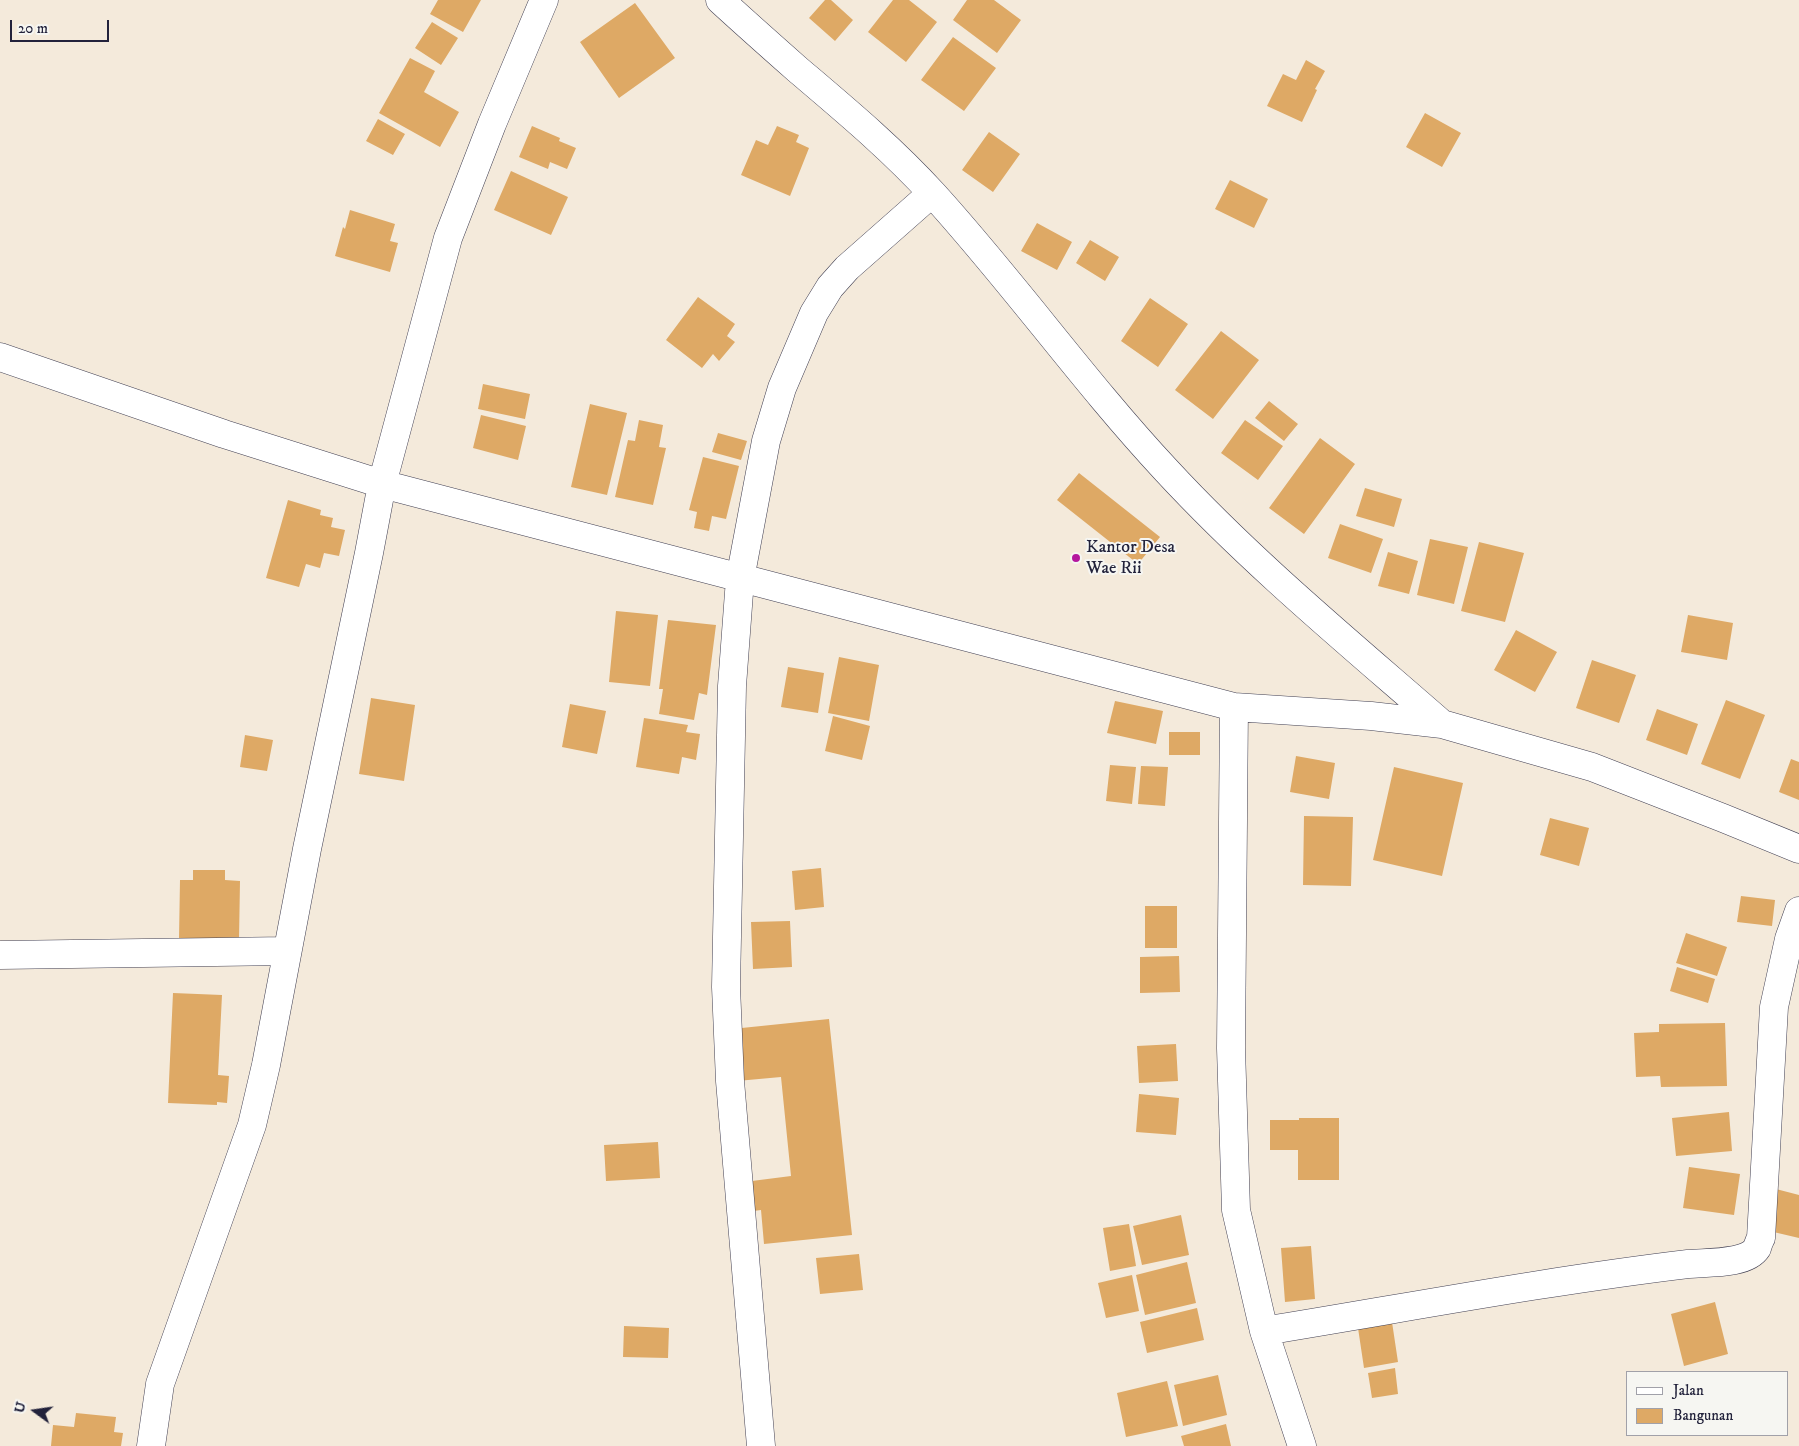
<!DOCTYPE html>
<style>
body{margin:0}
#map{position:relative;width:1799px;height:1446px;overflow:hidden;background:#f4eadb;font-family:"IM FELL DW Pica",serif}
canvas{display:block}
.legend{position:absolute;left:1626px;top:1371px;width:162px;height:65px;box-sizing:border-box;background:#f6f6f2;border:1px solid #a1a1a9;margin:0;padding:6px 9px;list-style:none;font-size:15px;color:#22223b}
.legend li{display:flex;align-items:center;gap:10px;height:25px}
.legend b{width:25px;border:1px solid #a1a1a9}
.north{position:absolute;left:10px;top:1386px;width:50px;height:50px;-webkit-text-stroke:4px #f6f6f2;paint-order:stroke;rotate:284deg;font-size:14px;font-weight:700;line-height:20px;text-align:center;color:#22223b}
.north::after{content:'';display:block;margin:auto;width:18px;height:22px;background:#22223b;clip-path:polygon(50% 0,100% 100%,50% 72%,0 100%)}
.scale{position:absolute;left:10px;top:20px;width:99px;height:22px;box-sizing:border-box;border:2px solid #22223b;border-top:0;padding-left:6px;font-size:15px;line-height:18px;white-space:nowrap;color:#22223b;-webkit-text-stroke:4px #f6f6f2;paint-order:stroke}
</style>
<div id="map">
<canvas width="1799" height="1446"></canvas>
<ul class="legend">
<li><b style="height:6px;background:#fff"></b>Jalan</li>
<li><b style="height:14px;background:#dea965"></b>Bangunan</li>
</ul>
<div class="north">U</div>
<div class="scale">20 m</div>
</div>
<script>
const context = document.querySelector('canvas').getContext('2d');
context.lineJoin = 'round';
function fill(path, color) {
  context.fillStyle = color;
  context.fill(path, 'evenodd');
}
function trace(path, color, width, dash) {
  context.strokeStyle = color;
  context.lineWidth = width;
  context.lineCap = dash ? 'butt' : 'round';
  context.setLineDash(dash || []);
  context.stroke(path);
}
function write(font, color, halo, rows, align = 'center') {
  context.font = font + ' "IM FELL DW Pica",serif';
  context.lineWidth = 4;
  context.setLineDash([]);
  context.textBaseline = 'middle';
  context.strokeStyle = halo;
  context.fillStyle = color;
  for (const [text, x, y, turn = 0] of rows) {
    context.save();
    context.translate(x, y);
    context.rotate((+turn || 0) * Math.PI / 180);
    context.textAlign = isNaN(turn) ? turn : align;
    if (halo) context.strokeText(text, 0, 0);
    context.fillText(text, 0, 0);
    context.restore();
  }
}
fill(new Path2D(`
 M438,0H481L463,32L430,14Z
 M825,0H831L853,20L835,41L809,18Z
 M893,0H909L937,22L906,62L868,32Z
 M967,0H994L1021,20L997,53L953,20Z
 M635,3L675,58L619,98L580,42Z
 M432,22L458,38L441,65L415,48Z
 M953,37L996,68L964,111L921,80Z
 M410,58L435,71L424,92L459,112L440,147L379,113Z
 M1306,60L1325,71L1315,89L1317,90L1302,122L1267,106L1283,74L1296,80Z
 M1425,113L1461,133L1442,167L1406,147Z
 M378,119L405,134L393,155L366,141Z
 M532,126L560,138L559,141L576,148L567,169L550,162L548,169L519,157Z
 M777,126L799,135L796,142L809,148L790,196L741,175L756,140L768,145Z
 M989,132L1020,154L993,192L962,170Z
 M511,171L568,197L551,235L494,210Z
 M1230,180L1268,199L1254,228L1215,209Z
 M350,210L395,224L390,241L398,243L390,272L335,256L343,227L345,229Z
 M1037,223L1072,242L1057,270L1021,251Z
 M1090,240L1119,257L1105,281L1076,263Z
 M698,297L735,324L727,336L735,342L719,361L713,354L702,368L666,340Z
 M1150,298L1188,324L1158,367L1121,341Z
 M1221,331L1259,360L1213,419L1175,390Z
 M483,384L530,394L525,419L478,409Z
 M1269,401L1298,424L1284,441L1255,418Z
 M590,404L627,413L607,495L571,487Z
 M481,415L526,426L518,460L473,448Z
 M639,420L663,425L659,447L666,448L653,505L615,497L628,440L635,441Z
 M1245,420L1283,446L1258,480L1221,453Z
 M718,433L747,441L741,460L712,452Z
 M1320,438L1355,464L1304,534L1269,508Z
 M703,457L739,466L726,519L712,516L709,531L694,528L697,512L689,510Z
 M1079,473L1160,537L1138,564L1057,500Z
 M1365,488L1402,499L1394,527L1356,516Z
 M288,500L321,510L320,515L333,518L331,527L345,530L339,556L324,553L320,568L306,564L299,587L266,578Z
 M1340,524L1383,539L1371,573L1328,558Z
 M1430,539L1468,547L1454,604L1417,595Z
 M1479,542L1524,553L1505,622L1461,611Z
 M1388,552L1418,561L1409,594L1378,586Z
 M616,611L658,615L650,686L609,682Z
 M1688,615L1733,623L1727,660L1681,652Z
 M668,620L716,625L707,695L699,693L694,720L659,714L663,689H659Z
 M1516,630L1557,652L1535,692L1494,670Z
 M839,657L879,665L869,721L828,713Z
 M1592,660L1636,675L1619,723L1576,708Z
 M788,667L824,673L818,713L781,707Z
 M371,698L415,705L404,781L359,774Z
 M1726,700L1765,715L1740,779L1701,764Z
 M1115,701L1163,711L1156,744L1107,733Z
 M570,704L606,711L597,754L562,747Z
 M1657,709L1698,724L1687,755L1646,740Z
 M833,716L870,726L862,760L825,751Z
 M644,718L688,725L686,732L700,734L696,760L682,757L679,774L636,767Z
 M1169,732H1200V755H1169Z
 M245,735L273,740L267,771L240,767Z
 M1296,756L1335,763L1329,799L1290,792Z
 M1791,759L1799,762V800L1779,792Z
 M1110,765L1136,767L1132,804L1106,801Z
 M1141,766L1168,767L1165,806L1138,804Z
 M1394,767L1463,783L1442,876L1373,860Z
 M1304,816L1353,817L1351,886L1303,885Z
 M1550,818L1589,828L1579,866L1540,855Z
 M821,868L824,907L795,910L792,871Z
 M193,870H225V880L240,881L239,940L179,939L180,880H193Z
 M1741,896L1775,900L1772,926L1737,922Z
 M1145,906H1177V948H1145Z
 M790,921L792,967L753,969L751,922Z
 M1686,933L1727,947L1717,976L1676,963Z
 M1179,956L1180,992L1140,993V957Z
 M1677,967L1715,979L1708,1003L1670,991Z
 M173,993L222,995L218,1075L229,1076L227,1103L217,1102V1105L168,1103Z
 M829,1019L852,1235L764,1244L761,1210L746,1212L744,1182L791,1176L781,1077L737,1081L732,1029Z
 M1725,1023L1727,1086L1661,1087L1660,1076L1636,1077L1634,1033L1659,1032V1024Z
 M1176,1044L1178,1081L1139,1083L1137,1046Z
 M1139,1094L1179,1098L1176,1135L1136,1132Z
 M1729,1112L1732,1151L1676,1156L1672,1118Z
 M1299,1118H1339V1180H1298V1150H1270V1120H1299Z
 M658,1142L660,1178L606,1181L604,1145Z
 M1689,1167L1740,1174L1734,1215L1683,1208Z
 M1776,1189L1799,1195V1238L1765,1230Z
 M1181,1215L1189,1255L1142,1265L1133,1226Z
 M1129,1224L1136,1266L1110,1271L1103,1228Z
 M1311,1246L1315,1299L1285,1302L1281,1248Z
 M859,1254L863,1290L820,1294L816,1258Z
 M1187,1262L1196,1303L1145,1315L1136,1275Z
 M1132,1275L1139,1311L1106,1318L1098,1283Z
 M1715,1302L1728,1354L1684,1366L1671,1314Z
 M1197,1308L1204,1340L1147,1353L1140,1322Z
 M1392,1322L1398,1362L1364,1368L1358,1328Z
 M624,1326L669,1328L668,1358L623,1357Z
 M1395,1368L1398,1394L1372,1398L1368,1373Z
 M1218,1375L1227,1415L1183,1426L1174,1385Z
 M1167,1381L1178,1426L1126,1437L1117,1393Z
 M76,1413L116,1417L114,1432L123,1433L121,1446H51L53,1425L74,1427Z
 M1226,1424L1231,1446H1184L1181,1436Z`), '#dea965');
const minor = new Path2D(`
 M720,0C745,23 771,46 797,69C844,109 891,148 933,194C1014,283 1084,382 1166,470C1251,562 1348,642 1442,724
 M0,357L224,434L382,484L1234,707L1371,716L1442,724L1592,767L1723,818L1799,849
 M1234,707L1231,1048L1236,1210L1264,1331L1302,1446
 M0,955L287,951
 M1264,1331C1405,1308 1546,1281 1688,1264C1706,1262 1746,1265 1757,1248C1758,1245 1759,1241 1761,1238L1774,1007L1789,939L1799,911
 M151,1446L160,1384L252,1125L266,1065L307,849L369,553L382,484L448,238L492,124L544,0
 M761,1446L730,1081L726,987L732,686L740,579L766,441L782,388L814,313L830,287L847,268L932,193`);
trace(minor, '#424053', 29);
trace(minor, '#fff', 28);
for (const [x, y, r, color] of [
 [1076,558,5,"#b5179e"]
]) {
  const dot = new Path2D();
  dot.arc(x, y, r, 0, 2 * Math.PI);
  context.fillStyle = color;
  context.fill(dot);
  trace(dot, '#f6f6f2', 2);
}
write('18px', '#22223b', '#f6f6f2', [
 ["Kantor Desa",1086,548],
 ["Wae Rii",1086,569]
], 'left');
</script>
